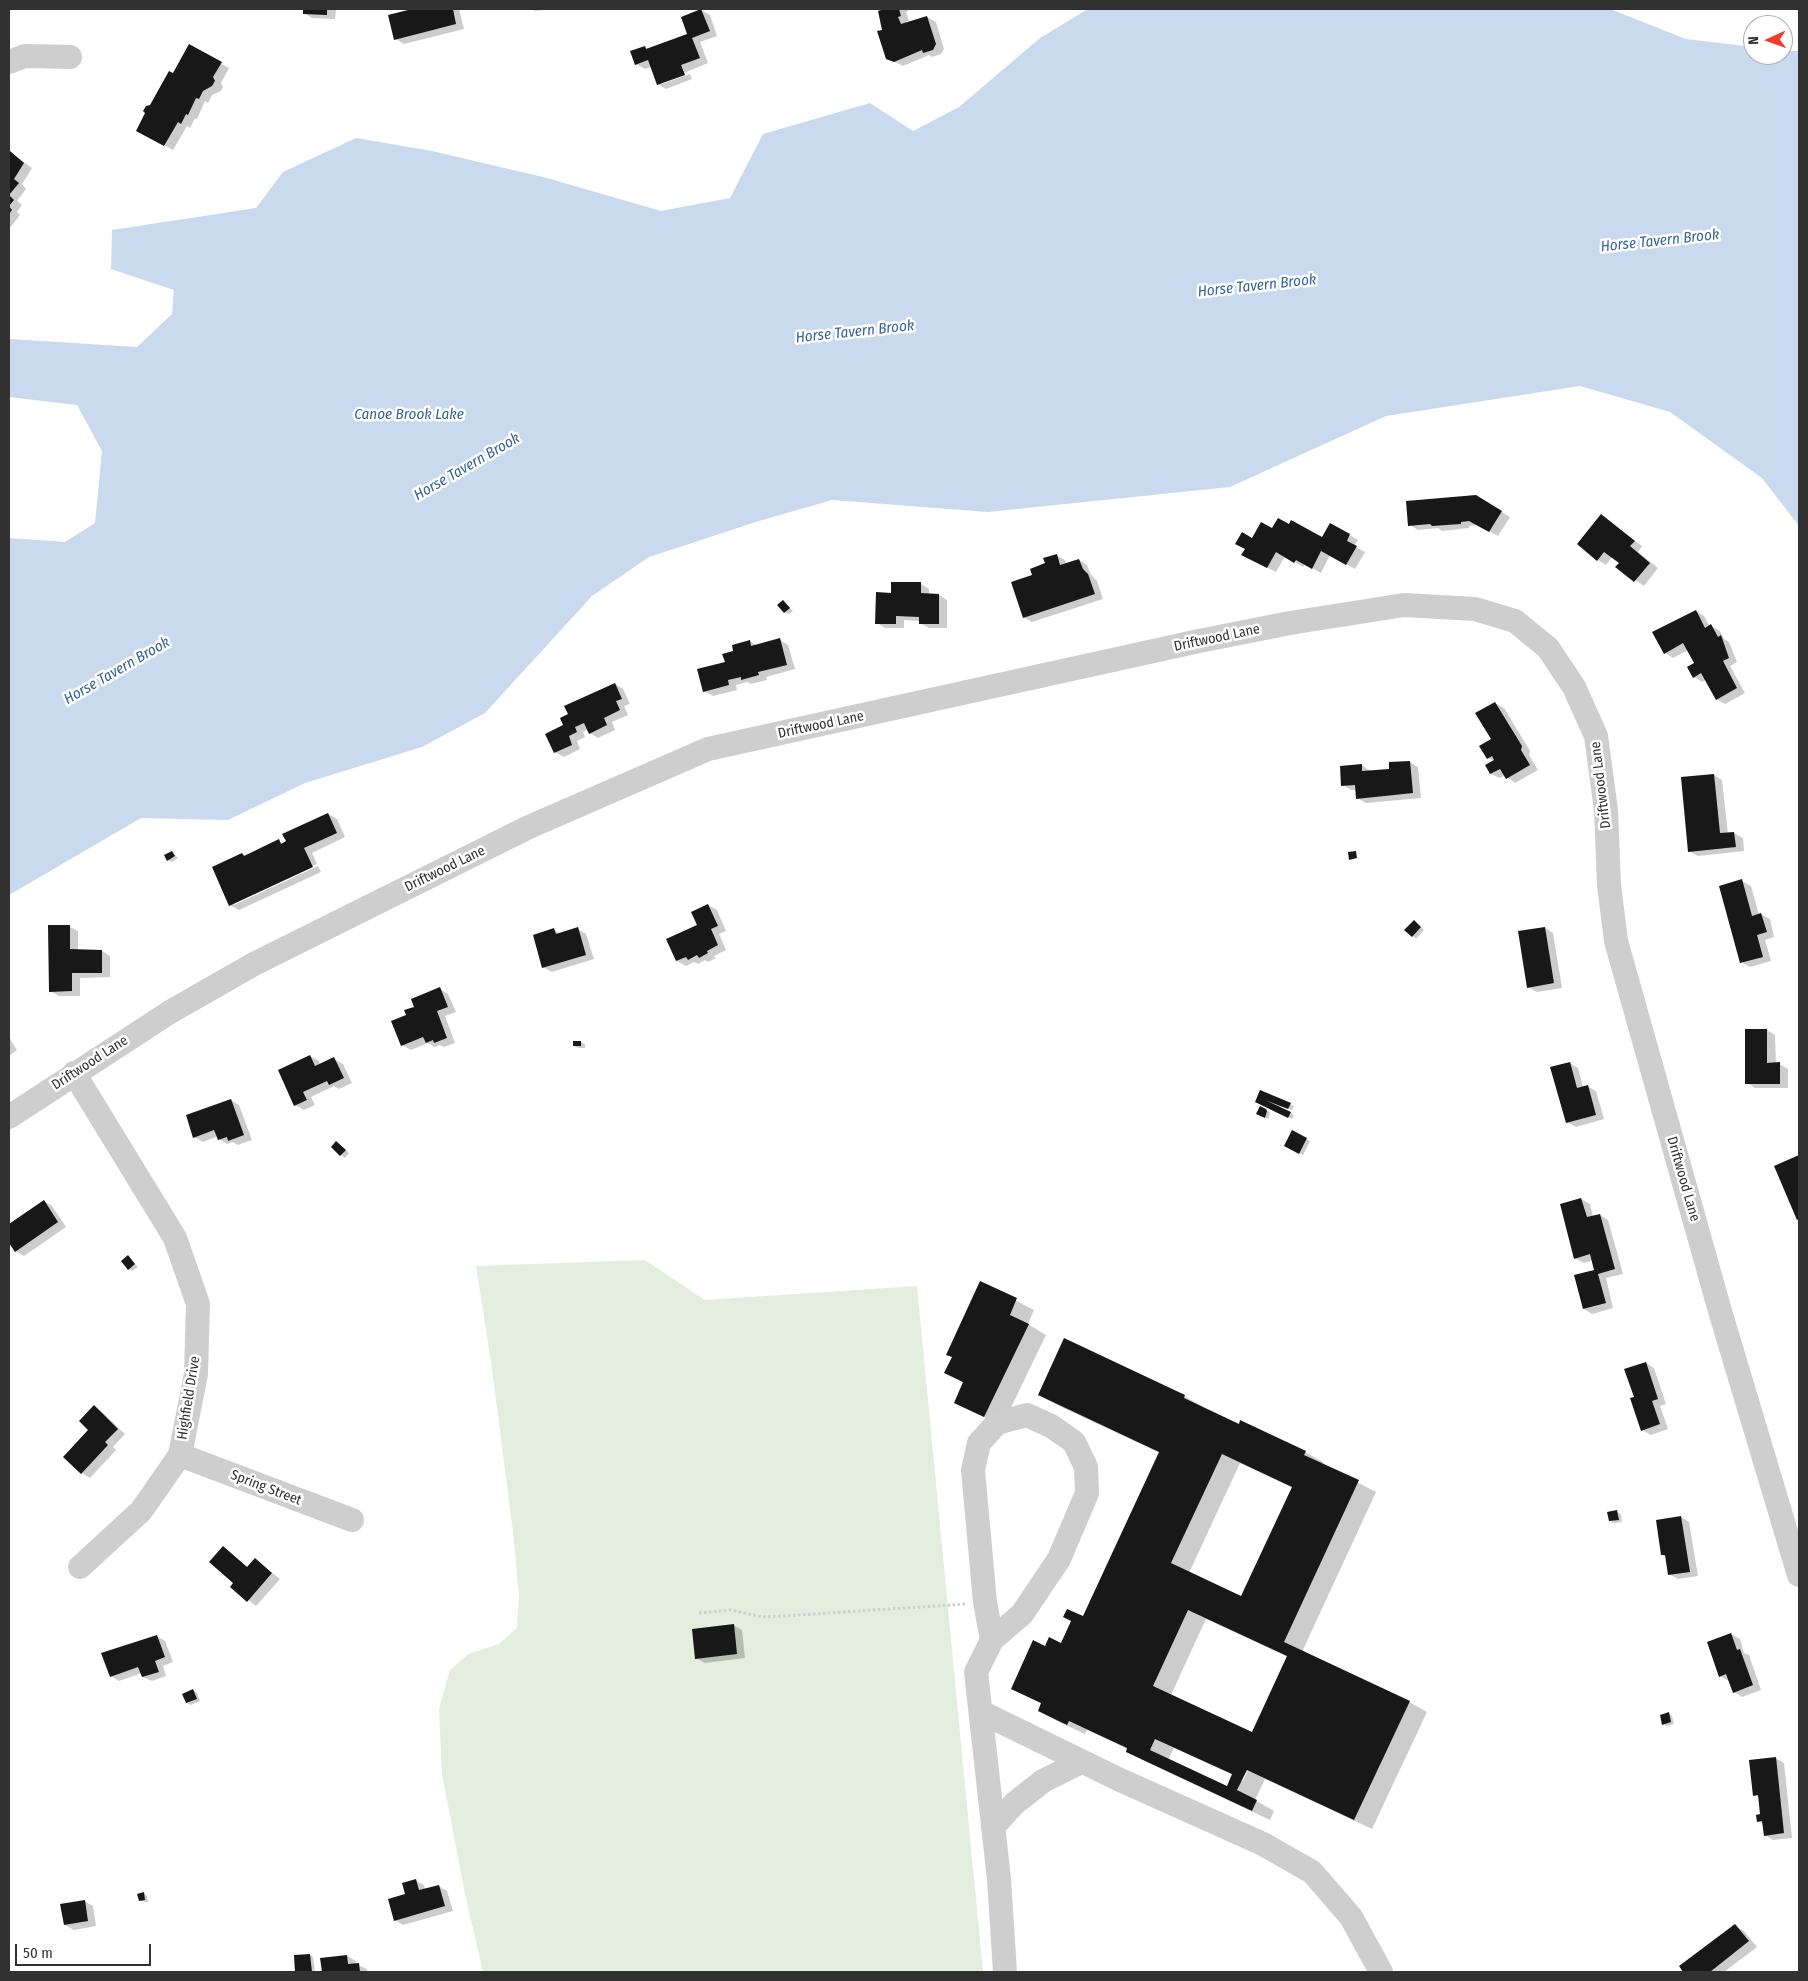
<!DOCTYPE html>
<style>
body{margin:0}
#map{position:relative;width:1808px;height:1981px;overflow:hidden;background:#fff;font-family:"Fira Sans Condensed",sans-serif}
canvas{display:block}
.frame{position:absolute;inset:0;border:10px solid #313131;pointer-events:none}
.north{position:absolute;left:1743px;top:15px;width:50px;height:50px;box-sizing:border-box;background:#fff;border:1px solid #adadad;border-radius:50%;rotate:268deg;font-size:14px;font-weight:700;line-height:20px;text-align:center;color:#313131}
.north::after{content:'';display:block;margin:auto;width:18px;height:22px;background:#f03c2a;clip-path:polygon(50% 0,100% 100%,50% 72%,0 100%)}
.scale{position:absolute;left:15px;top:1944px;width:136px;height:22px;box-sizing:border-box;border:2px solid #313131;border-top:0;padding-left:6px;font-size:15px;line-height:18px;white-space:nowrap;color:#313131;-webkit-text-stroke:4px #fff;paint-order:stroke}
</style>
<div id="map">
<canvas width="1808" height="1981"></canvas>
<div class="frame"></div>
<div class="north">N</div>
<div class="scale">50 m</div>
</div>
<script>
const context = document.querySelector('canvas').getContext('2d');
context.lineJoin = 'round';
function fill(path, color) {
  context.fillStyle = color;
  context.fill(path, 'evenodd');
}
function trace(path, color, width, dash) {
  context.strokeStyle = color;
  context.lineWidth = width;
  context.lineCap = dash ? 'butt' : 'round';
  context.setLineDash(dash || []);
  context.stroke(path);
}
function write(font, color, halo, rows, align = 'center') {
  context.font = font + ' "Fira Sans Condensed",sans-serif';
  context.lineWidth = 5;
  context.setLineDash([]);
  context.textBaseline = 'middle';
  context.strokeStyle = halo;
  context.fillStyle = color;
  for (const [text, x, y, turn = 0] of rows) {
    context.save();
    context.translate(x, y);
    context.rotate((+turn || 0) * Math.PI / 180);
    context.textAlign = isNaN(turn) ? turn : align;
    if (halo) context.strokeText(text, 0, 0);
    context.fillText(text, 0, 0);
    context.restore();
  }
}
fill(new Path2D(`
 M645,1260L705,1300L917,1286L983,1972H483L465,1894L442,1774L439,1709L450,1670L468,1654L499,1644L517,1628L519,1596L513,1532L492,1369L476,1266Z`), '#e4eede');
fill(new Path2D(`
 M1088,9H1610L1686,39L1753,47V55H1783V51H1799V526L1762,478L1670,412L1580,386L1386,416L1230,487L988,512L832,500L759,521L649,557L592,596L485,713L422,747L305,783L228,820L141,818L9,895V538L65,542L95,523L102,451L77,405L9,397V339L137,347L172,314L174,290L111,269L112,230L256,208L283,172L356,138L432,151L547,178L661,211L730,198L763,134L870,103L913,131L959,107L1040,38Z`), '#c9daef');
fill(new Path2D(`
 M304,9H336L335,19L312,18L304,13Z
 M413,9H459L464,29L404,44L396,39L414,10Z
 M531,9H552L535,11Z
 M882,9H908V11L906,12L909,21H906L907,24L927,17L936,22L944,49L941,54L932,57L929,55L903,66L887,58Z
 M701,10L710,15L717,36L700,42L708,63L662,82V84L690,74L692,79L666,89L658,84L651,67L645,69L636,64L645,47L648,49L688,35Z
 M189,46L229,68L221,83L223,87L221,91L212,95L208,103L205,101L197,119L195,118L190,128L187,126L173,150L137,130L151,107L173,75Z
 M11,153L32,168L22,184L26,189L17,201L22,205L17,212L20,215L9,229V155Z
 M1475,496L1510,517L1498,536L1478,525L1469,526V528L1442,531L1438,528L1418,530L1410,525Z
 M1601,516L1642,546L1638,552L1658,568L1644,586L1617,567L1621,563L1613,556L1606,565L1598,560Z
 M1331,524L1358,540L1354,546L1365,552L1355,569L1330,555L1321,573L1305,564L1303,567L1285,556L1276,572L1251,559L1253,540L1272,530L1323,539Z
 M1056,555L1065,560L1066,564L1079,560L1087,565L1091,575L1097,581L1103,599L1032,622L1024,617L1034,576Z
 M921,584L929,589V595H939L947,600V628H929L920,623V621L904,620V628H885L877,623L892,594Z
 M783,601L793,611L789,614L785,612Z
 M1696,611L1704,616L1710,627L1711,626L1720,631L1724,639L1729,642L1737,662L1730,666L1745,693L1725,704L1716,699L1706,680L1702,682L1694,677L1696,664L1688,650L1673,658L1665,653Z
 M780,640L788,645L795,669L766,677L767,680L751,684L747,682L736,685L737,690L713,696L704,691L735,652L750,641L757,646Z
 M615,684L623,689L630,704L624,706L628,715L612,722L615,730L598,738L590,733L588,729L583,732L585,737L577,741L580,749L564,757L555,752L565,726Z
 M1495,703L1504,708L1530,751L1529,755L1538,770L1515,783L1505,775L1500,778L1491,774L1487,766L1494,761L1488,758L1493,740Z
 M1410,762L1418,767L1421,798L1366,803L1357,798V790H1351L1343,785L1362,765L1370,771L1391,770Z
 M1714,775L1722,780L1728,834L1734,833L1743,838L1744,851L1698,856L1689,851Z
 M328,814L337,819L345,837L312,853L317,864L234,902V905L318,866L321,872L239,910L230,905L242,854L246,856L279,841L284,844Z
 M172,852L178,858L172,862L168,860Z
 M1742,881L1751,886L1759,915L1761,914L1770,919L1774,937L1765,940L1771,961L1750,967L1741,962Z
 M708,905L717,910L726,931L719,934L726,950L714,956L716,958L708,962L705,960L698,964L694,962L686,966L677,961L668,940L699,926Z
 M1418,924L1424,930L1416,939L1413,936Z
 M70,927L78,931V951H102L110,956V977L80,978V996H59L50,991Z
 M1545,928L1553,933L1562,988L1537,992L1528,987Z
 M578,929L586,934L594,959L552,972L543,967L554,930L561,934Z
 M440,989L448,994L456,1012L445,1016L455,1043L444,1047L440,1045L435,1047L428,1043L411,1050L402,1045L408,1016Z
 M1767,1030L1775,1035L1776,1064H1779L1788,1069V1088H1755L1747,1083Z
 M9,1037L17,1050L9,1056Z
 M581,1042L585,1044V1048H578L574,1046Z
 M310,1056L319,1061L320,1065L334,1059L343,1064L352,1083L339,1089L334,1086L311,1097L315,1105L304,1110L295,1105Z
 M1570,1063L1578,1068L1583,1087L1587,1086L1596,1091L1604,1119L1576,1127L1567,1122Z
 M1261,1091L1294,1106L1292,1110L1281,1106L1280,1108L1294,1115L1292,1119L1260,1104Z
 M231,1100L239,1105L252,1140L238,1145L233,1142L227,1144L219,1139L218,1136L203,1142L194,1137Z
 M1260,1108L1270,1112L1269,1119L1261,1115Z
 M1293,1132L1310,1141L1303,1155L1285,1145Z
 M340,1145L349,1153L345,1158L332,1147Z
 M1799,1157V1220L1776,1167Z
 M1581,1199L1590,1204L1593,1217L1600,1215L1608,1220L1623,1274L1606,1278L1613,1308L1592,1314L1584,1309L1596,1270L1593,1260L1584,1263L1575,1258Z
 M44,1201L52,1206L66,1227L24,1256L16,1251L9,1241V1225Z
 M128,1257L138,1267L132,1271L128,1269Z
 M981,1283L1034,1310L1028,1324L1046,1335L1002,1426L955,1403L964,1383L946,1373Z
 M1646,1363L1654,1368L1666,1404L1660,1406L1668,1429L1651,1435L1642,1430L1635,1398Z
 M1039,1395L1184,1396L1202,1406V1408L1239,1426L1305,1452L1323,1462L1322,1464L1376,1492L1302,1652L1409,1702L1427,1712L1372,1829L1265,1779L1255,1800L1274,1811L1270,1820L1145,1761L1127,1751L1128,1749L1087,1730L1085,1734L1057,1721L1039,1711L1042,1704L1012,1689L1045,1648L1061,1644L1083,1618L1160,1453L1057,1405ZM1240,1463L1293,1488L1242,1597L1189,1573ZM1206,1619L1288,1657L1252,1733L1171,1695ZM1174,1748L1233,1775L1228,1787L1168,1760ZM1248,1764L1250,1765L1243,1781H1240Z
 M94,1407L102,1412L125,1434L113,1447L116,1450L90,1478L82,1473Z
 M1617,1512L1621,1514L1622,1522L1614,1523L1610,1521Z
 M1681,1517L1689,1522L1698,1576L1678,1579L1669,1574L1667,1557L1662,1555Z
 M223,1548L249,1568L256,1560L280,1579L256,1606L232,1587L235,1583Z
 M733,1625L742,1630L745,1658L705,1663L696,1658Z
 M1731,1634L1740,1639L1744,1653L1749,1655L1761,1690L1742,1697L1734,1692L1729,1681L1720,1676Z
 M157,1636L165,1641L173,1662L163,1666L166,1676L152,1681L143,1677L142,1673L119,1681L111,1676Z
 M193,1690L197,1693L200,1701L191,1705L187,1703Z
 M1669,1714L1672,1716L1674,1724L1667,1726L1664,1724Z
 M1775,1758L1784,1763L1792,1838L1773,1840L1765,1835L1764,1824L1758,1821L1762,1815L1760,1798L1755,1795Z
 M416,1881L424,1885L425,1890L439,1886L447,1891L453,1911L403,1925L395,1920Z
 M144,1894L147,1896L148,1902H144L140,1900Z
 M84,1901L93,1906L96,1926L74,1930L65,1925Z
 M1735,1926L1744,1931L1757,1947L1724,1972H1685L1680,1967Z
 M309,1955L313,1957L315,1972H297L295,1956Z
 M347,1956L356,1961V1964L367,1969V1972H323L322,1960Z`), '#0003');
fill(new Path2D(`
 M303,9H327V15L303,14Z
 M412,9H453L456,24L394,40L388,15Z
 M701,9L710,31L692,38L700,58L681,65L685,75L657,85L648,60L635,65L630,51L645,46L646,49L687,34L681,17Z
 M880,9H899L901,16L898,17L901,24L927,16L936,44L933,50L923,53L922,50L894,62L886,59L877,31L882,30L878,11L881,10Z
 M189,44L222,62L213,77L215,81L212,86L203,91L199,99L196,98L188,115L186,114L181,124L178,122L164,146L136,131L145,113L143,111L146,106L150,105L169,71L173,73Z
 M10,151L24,163L14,179L19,183L9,195L14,200L9,206L12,210L9,214V153Z
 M1476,495L1502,511L1489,532L1469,521L1461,522V524L1432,526L1430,524L1408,526L1406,501Z
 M1601,514L1635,541L1630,546L1650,563L1634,582L1615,567L1619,563L1604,552L1597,561L1577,544Z
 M1278,518L1289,524L1291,520L1322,537L1330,523L1350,534L1347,541L1357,546L1346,565L1321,551L1312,569L1296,560L1294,563L1276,552L1267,568L1241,555L1245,549L1235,544L1242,532L1252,538L1261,522L1272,528Z
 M1057,554L1060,565L1079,559L1083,569L1088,574L1095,594L1023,618L1011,582L1032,575L1030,569L1045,563L1043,558Z
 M891,582H921V593L939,594V624H919V617L896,616V624H875L876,592L891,593Z
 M783,600L790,608L784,613L777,605Z
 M1696,610L1705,628L1711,624L1718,637L1721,635L1729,658L1723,661L1737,688L1716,700L1701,673L1693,678L1687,667L1694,663L1683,643L1664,654L1652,632Z
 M780,638L787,665L758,672L759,675L741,680V677L728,680L729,685L703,692L697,669L725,662L722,654L733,651L732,645L750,640L751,646Z
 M615,683L622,699L616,701L620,710L604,718L607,725L589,734L584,723L575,727L577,732L569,736L572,745L554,753L545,734L563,725L560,718L568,714L564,706Z
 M1495,702L1522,746L1521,750L1530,765L1506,779L1500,769L1490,774L1485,765L1494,760L1492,756L1487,759L1479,746L1491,739L1475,713Z
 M1410,761L1413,793L1356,799L1355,785L1341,786L1340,766L1362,764V771L1389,769V762Z
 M1714,774L1720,833L1734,832L1736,847L1688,852L1681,777Z
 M328,813L337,833L304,848L313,867L229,906L212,867L242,853L244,856L279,839L281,844L286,841L282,834Z
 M172,851L175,856L167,861L164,855Z
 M1356,851L1357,858L1349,860L1348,852Z
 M1742,879L1752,916L1761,913L1767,932L1757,935L1763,957L1740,963L1719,886Z
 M708,904L718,926L711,929L718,945L707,951L708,953L699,958L697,955L688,960L686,957L676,961L666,939L697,925L691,912Z
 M1414,920L1421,927L1412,937L1404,930Z
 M48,925H70V949L102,950V973H72V991L49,992Z
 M578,927L586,955L542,968L533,935L554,928L556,934Z
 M1545,927L1554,983L1527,988L1518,931Z
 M440,987L448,1007L437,1011L447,1038L434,1043L433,1040L426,1043L423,1037L401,1046L391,1021L406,1015L404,1010L414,1007L411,999Z
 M1745,1029H1767V1063L1780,1062V1084H1745Z
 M573,1041H581V1046H573Z
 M310,1055L315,1066L334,1057L344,1078L329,1085L327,1081L303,1092L307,1100L294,1106L278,1070Z
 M1570,1062L1577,1088L1588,1085L1596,1115L1566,1123L1550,1067Z
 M1260,1090L1291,1103L1288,1109L1265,1100L1291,1112L1288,1118L1255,1102Z
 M231,1099L244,1135L228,1141L227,1137L218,1140L214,1130L193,1138L186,1115Z
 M1260,1106L1266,1109L1267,1111L1265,1118L1256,1114Z
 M1292,1130L1307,1138L1299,1154L1284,1146Z
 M336,1141L346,1150L340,1156L331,1147Z
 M1799,1155V1219L1797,1220L1774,1166Z
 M1581,1198L1587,1217L1600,1214L1615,1269L1598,1274L1606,1303L1583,1309L1574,1275L1594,1270L1590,1254L1574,1259L1560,1204Z
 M44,1200L58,1222L15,1252L9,1243V1224Z
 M128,1255L135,1264L128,1270L121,1261Z
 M980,1281L1017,1298L1010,1315L1029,1324L984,1417L954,1403L963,1382L944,1373L952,1357L946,1355Z
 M1064,1338L1185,1395L1184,1398L1239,1424L1240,1420L1306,1451L1304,1455L1359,1480L1284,1642L1410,1701L1354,1820L1247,1770L1237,1790L1257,1800L1252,1811L1126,1752L1127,1748L1069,1721L1067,1725L1038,1711L1041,1703L1011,1689L1033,1640L1045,1646L1049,1637L1061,1643L1071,1621L1063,1617L1067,1609L1083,1616L1159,1452L1038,1395ZM1222,1454L1292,1487L1241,1596L1171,1563ZM1188,1610L1287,1656L1252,1732L1153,1686ZM1155,1739L1232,1774L1227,1786L1150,1750Z
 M1646,1362L1658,1399L1652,1401L1660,1424L1641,1431L1630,1398L1634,1397L1624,1369Z
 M94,1405L118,1429L105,1442L108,1445L81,1474L63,1457L88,1430L79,1421Z
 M1617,1510L1619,1520L1609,1521L1607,1512Z
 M1681,1516L1690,1572L1668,1575L1665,1555H1661L1656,1520Z
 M223,1546L247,1567L255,1558L272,1573L247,1602L230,1587L233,1583L209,1562Z
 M734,1624L737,1654L695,1659L692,1629Z
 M1731,1633L1737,1650L1740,1649L1753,1685L1733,1693L1726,1674L1719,1677L1707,1642Z
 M157,1635L165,1657L155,1661L159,1672L142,1677L138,1667L110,1677L101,1653Z
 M193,1689L197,1699L186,1703L182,1694Z
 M1669,1712L1671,1722L1662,1725L1660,1715Z
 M1776,1757L1784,1833L1764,1836L1762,1821L1757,1822L1756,1815L1760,1814L1758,1795L1753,1796L1749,1760Z
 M416,1879L419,1890L439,1885L445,1906L394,1921L388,1899L405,1894L402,1883Z
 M144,1892L145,1900L139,1901L137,1894Z
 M85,1900L88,1921L64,1925L60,1904Z
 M1735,1924L1749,1941L1710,1972H1683L1679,1966Z
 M310,1954L312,1972H295L294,1955Z
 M347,1955L348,1964L359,1963L360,1972H322L320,1958Z`), '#181818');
trace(new Path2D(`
 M699,1613L731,1610L762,1617L784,1616L965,1604`), '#cecece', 3, [2.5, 2.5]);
trace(new Path2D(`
 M9,62L25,56L70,57
 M74,1073L175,1238L198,1304L196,1374L180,1455L141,1511L80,1567
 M9,1117L170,1012L254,964L529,827L708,749L1199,641L1290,623L1404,605L1475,609L1515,621L1548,648L1574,687L1596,736L1606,810L1609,885L1616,941L1720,1311L1799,1575
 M180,1455L352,1520
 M992,1640L985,1602L973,1470L979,1443L997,1423L1027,1415L1051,1426L1074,1442L1086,1467L1087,1493L1059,1559L1022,1614L992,1640L976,1672L999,1879L1005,1972
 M981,1712L1118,1779L1263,1844L1312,1872L1351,1917L1381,1972
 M993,1827L1015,1803L1043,1781L1081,1762`), '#cecece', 24);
write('14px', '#313131', '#fff', [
 ["Driftwood Lane",1217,638,-12],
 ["Driftwood Lane",821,725,-12],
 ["Driftwood Lane",1601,785,-97],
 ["Driftwood Lane",445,869,-26],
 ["Driftwood Lane",90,1063,-33],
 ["Driftwood Lane",1683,1179,74],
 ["Highfield Drive",189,1398,-81],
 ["Spring Street",266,1488,21]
]);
write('italic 15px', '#386399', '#fff', [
 ["Horse Tavern Brook",1660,241,-6],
 ["Horse Tavern Brook",1257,286,-6],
 ["Horse Tavern Brook",855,332,-6],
 ["Canoe Brook Lake",409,415],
 ["Horse Tavern Brook",467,467,-30],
 ["Horse Tavern Brook",117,671,-30]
]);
</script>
